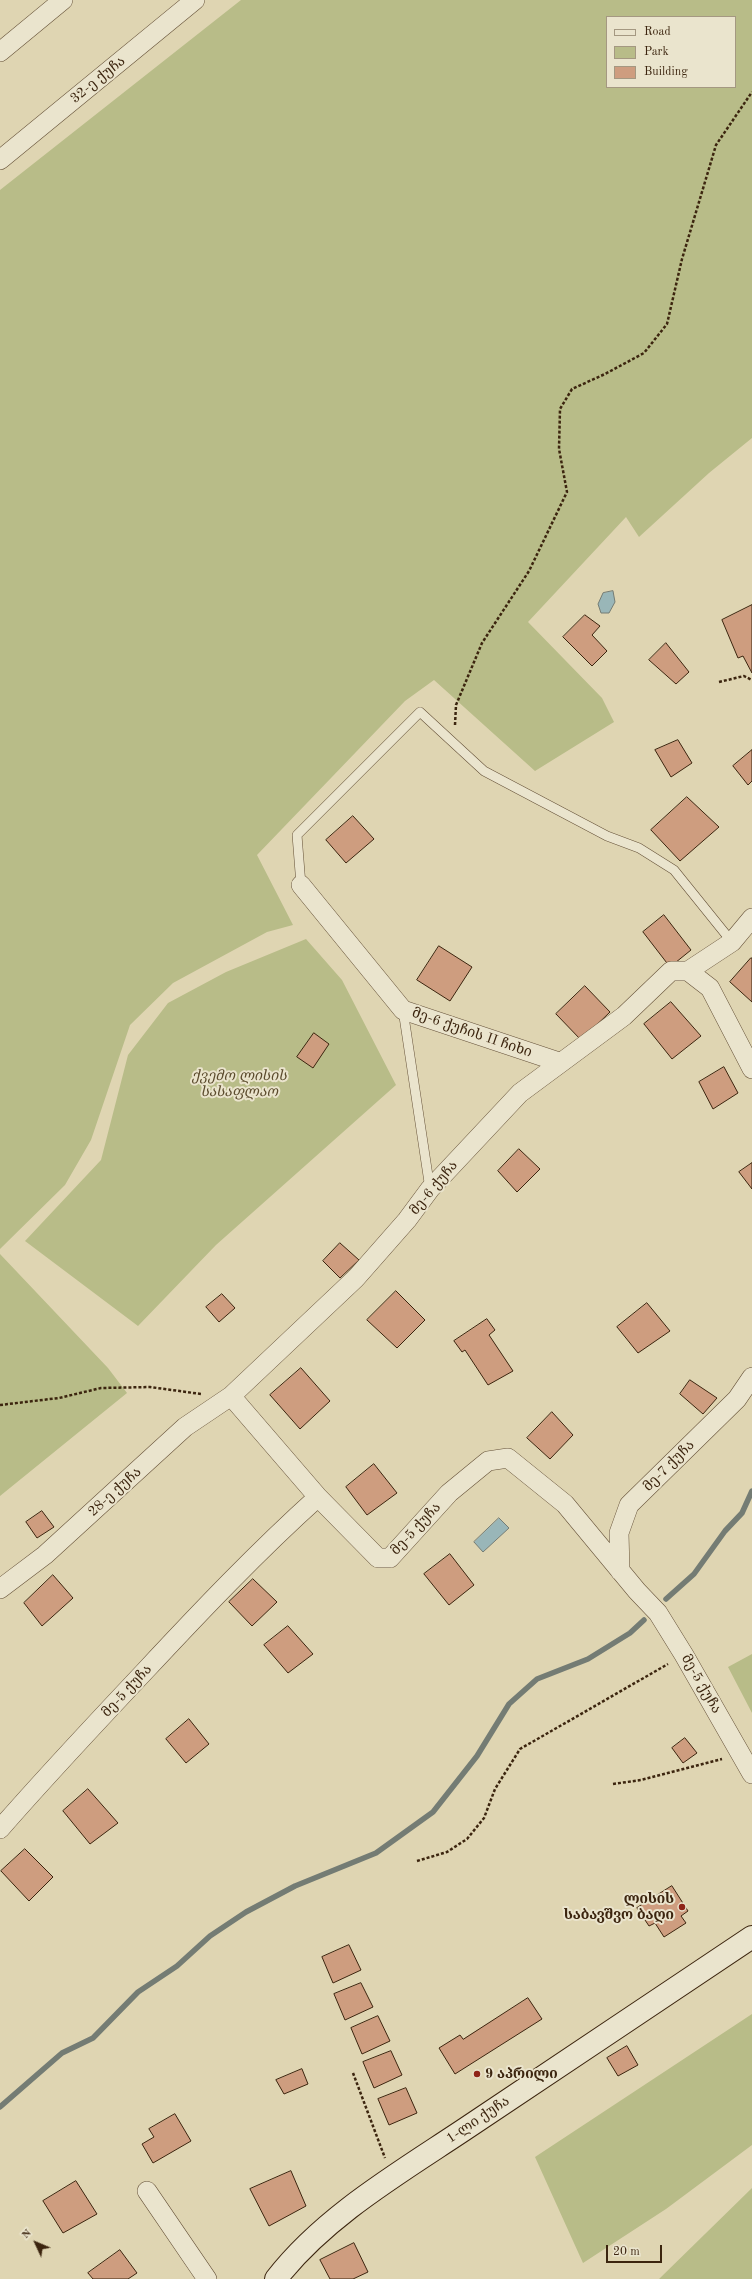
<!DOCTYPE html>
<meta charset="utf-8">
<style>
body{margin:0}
#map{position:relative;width:752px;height:2279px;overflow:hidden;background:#dfd5b2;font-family:"Old Standard TT",serif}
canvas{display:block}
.legend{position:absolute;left:606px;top:16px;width:130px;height:72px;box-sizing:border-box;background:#eae4cd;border:1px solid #a49881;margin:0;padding:5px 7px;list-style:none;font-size:12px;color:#3c250f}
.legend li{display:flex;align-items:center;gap:8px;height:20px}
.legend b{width:20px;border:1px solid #a49881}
.north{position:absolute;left:16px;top:2223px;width:40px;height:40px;-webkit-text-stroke:3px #eae4cd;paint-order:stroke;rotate:314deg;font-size:11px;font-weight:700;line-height:16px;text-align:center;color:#3c250f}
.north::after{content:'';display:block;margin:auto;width:14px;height:18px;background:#3c250f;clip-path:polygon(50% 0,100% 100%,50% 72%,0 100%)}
.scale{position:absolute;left:606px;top:2245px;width:56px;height:18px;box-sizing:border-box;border:2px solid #3c250f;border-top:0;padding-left:5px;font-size:12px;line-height:14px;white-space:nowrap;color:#3c250f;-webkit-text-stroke:3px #eae4cd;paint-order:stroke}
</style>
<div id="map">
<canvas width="752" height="2279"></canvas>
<ul class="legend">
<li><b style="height:5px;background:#eae4cd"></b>Road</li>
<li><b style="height:11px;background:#b8bc88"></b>Park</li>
<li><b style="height:11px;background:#ce9d7f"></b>Building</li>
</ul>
<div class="north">N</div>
<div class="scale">20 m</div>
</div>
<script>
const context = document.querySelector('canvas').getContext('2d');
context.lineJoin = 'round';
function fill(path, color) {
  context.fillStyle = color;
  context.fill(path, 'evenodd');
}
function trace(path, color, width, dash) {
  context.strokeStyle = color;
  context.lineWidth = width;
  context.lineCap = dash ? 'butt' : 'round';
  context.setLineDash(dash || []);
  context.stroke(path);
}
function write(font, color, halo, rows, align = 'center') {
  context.font = font + ' "Old Standard TT","Noto Serif Georgian",serif';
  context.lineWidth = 4;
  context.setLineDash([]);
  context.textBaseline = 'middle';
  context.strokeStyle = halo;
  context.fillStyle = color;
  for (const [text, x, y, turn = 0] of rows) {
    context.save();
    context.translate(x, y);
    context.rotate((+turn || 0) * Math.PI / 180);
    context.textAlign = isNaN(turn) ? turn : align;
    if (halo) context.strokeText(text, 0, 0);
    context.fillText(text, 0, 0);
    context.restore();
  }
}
fill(new Path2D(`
 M241,0H752V438L709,473L639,537L626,517L528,622L602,698L614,722L535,771L434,680L405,701L257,855L293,925L267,932L173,983L130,1025L91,1140L65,1185L0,1249V190ZM607,17H735V87H607Z
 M306,939L342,980L396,1085L216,1245L138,1326L25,1241L101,1160L128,1055L168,1003L226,972Z
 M0,1254L108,1368L127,1393L0,1496Z
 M752,1654V1713L728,1667Z
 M752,2014V2145L666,2209L583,2263L535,2157Z
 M752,2188V2279H659Z`), '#b8bc88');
const water = new Path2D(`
 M613,591L615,602L609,613H601L598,604L603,593Z
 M499,1518L509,1528L483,1552L474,1542Z`);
fill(water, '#99b6b8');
trace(water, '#747c74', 1);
trace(new Path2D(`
 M666,1599L694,1574L725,1531L742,1513L752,1491
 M0,2107L62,2053L93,2038L138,1992L177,1966L210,1936L246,1912L295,1886L376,1853L433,1812L477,1756L509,1704L537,1679L588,1659L630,1633L644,1620`), '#747c74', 5.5);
const building = new Path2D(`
 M752,605V673L743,656L738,658L722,620Z
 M585,615L600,626L592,635L607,651L592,666L563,637Z
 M666,643L689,672L676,684L649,660Z
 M678,740L692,763L671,777L655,750Z
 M752,750V781L748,785L733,766Z
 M687,797L719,827L680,861L651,830Z
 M353,816L374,839L346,863L326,840Z
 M664,915L691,950L670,967L643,932Z
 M439,946L472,967L450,1001L417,980Z
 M751,958H752V1002L730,982Z
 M585,986L610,1012L581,1040L556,1014Z
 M671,1002L701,1036L672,1059L644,1024Z
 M314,1033L329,1044L313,1068L297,1057Z
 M724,1067L738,1093L713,1109L699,1082Z
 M519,1149L540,1169L517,1192L498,1171Z
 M752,1163V1189L739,1172Z
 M340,1243L359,1260L340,1278L323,1261Z
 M396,1291L425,1320L397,1348L367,1320Z
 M222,1294L235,1308L219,1322L206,1307Z
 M647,1303L670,1331L638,1353L617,1327Z
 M487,1319L495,1330L489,1335L513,1371L488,1385L465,1350L462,1352L454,1341Z
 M301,1368L330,1401L300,1429L270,1395Z
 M690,1380L717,1398L703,1414L680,1394Z
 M552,1412L573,1435L550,1459L527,1438Z
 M374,1464L397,1493L367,1515L346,1487Z
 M42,1511L54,1527L37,1538L26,1522Z
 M450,1554L474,1585L449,1605L424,1574Z
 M53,1575L73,1598L42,1626L24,1603Z
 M253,1579L277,1602L252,1626L229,1602Z
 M288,1626L313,1654L288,1673L264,1645Z
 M189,1719L209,1744L186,1763L166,1739Z
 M685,1738L697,1753L683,1763L672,1748Z
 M88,1789L118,1823L90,1844L63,1811Z
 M25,1849L53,1877L29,1901L1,1871Z
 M672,1886L688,1911L681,1916L686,1923L664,1937L655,1923L649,1926L637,1908Z
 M349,1945L361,1970L333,1983L322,1957Z
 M361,1983L373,2007L345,2020L334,1994Z
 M528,1998L542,2019L455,2074L439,2048L460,2035L463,2039Z
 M378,2016L390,2041L362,2054L351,2028Z
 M627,2046L638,2065L618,2076L607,2058Z
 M391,2051L402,2075L374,2088L363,2062Z
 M302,2069L308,2084L284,2094L276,2080Z
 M406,2088L417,2113L389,2125L378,2099Z
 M175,2114L191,2141L153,2163L142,2144L154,2137L149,2129Z
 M291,2171L306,2206L269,2226L250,2189Z
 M76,2181L97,2214L63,2233L43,2201Z
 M354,2243L368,2272L353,2279H330L320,2260Z
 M120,2250L137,2273L128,2279H93L88,2273Z`);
fill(building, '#ce9d7f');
trace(building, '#3c250f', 1);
const service = new Path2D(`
 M301,885L297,835L420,712L484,771L607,836L639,848L674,870L732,942
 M403,1010L430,1189`);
const minor = new Path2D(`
 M0,52L63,0
 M0,160L195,0
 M301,885L403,1010L559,1062
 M688,971L710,988L752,1069
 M318,1497L231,1396L356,1278L407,1220L430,1189L520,1093L624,1016L671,971H688L732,942L752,918
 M620,1571L619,1533L629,1505L737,1399L752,1377
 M0,1589L45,1555L185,1427L231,1396
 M0,1829C47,1775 96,1723 145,1671C201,1611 257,1552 318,1497L378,1558H390L449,1493L488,1461L508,1458L565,1504L637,1591L658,1613L684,1655L752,1774
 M147,2191L207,2279`);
const secondary = new Path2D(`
 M276,2279C326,2214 406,2169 474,2123C567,2061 659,1999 752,1937`);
trace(service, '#655138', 10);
trace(minor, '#655138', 20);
trace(secondary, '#3c250f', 24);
trace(new Path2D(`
 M719,682L744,676L752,680
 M455,725L456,705L482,643L529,571L567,492L559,449L560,409L572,389L605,374L644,353L667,324L682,259L716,145L752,92
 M0,1405L59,1398L101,1388L150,1387L201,1394
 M613,1784L641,1780L722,1759
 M417,1861L447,1852L467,1839L484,1818L495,1789L520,1749L668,1664
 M353,2073L385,2158`), '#3c250f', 2.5, [3, 2]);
trace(service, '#eae4cd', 9);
trace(minor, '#eae4cd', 19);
trace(secondary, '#eae4cd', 22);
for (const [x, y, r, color] of [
 [682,1907,4,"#8f2418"],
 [477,2074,4,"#8f2418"]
]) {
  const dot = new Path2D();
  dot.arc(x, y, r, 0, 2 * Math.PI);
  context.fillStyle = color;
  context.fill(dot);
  trace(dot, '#eae4cd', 1.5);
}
write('14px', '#3c250f', '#eae4cd', [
 ["32-ე ქუჩა",98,80,-39],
 ["მე-6 ქუჩის II ჩიხი",472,1033,19],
 ["მე-6 ქუჩა",434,1188,-50],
 ["მე-7 ქუჩა",669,1466,-45],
 ["28-ე ქუჩა",115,1492,-42],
 ["მე-5 ქუჩა",416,1529,-47],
 ["მე-5 ქუჩა",701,1684,60],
 ["მე-5 ქუჩა",127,1691,-47],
 ["1-ლი ქუჩა",478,2120,-34]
]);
write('italic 14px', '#5b4b2d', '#eae4cd', [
 ["ქვემო ლისის",239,1076],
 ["სასაფლაო",239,1092]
]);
write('bold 14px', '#3c250f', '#eae4cd', [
 ["ლისის",674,1899],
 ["საბავშვო ბაღი",674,1915],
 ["9 აპრილი",485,2074,"left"]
], 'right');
</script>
